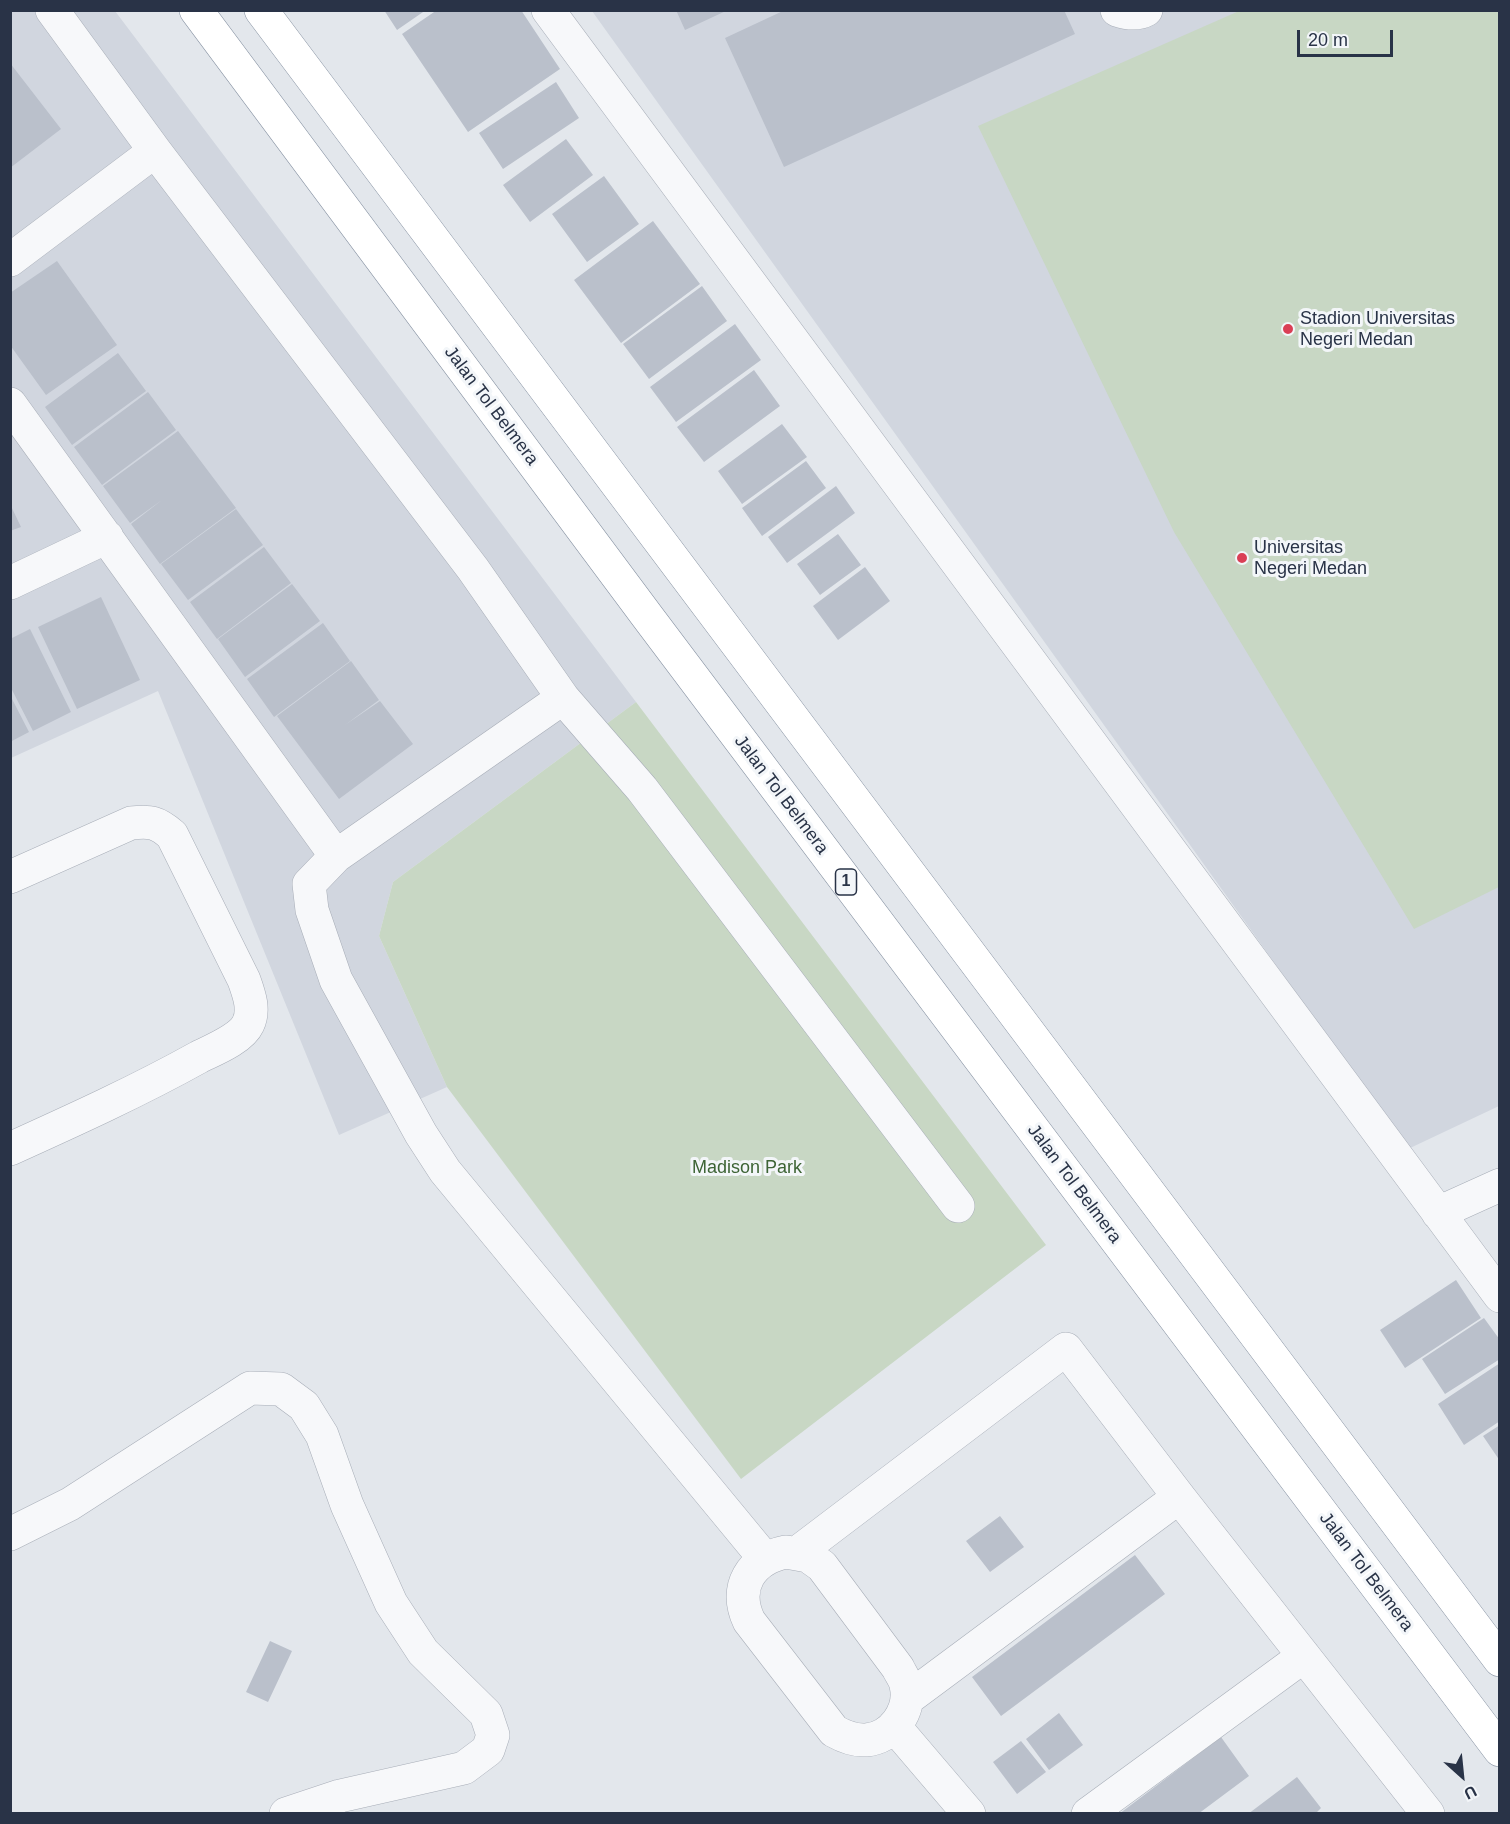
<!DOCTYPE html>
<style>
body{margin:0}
#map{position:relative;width:1510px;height:1824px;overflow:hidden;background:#e3e7ec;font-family:Helvetica,sans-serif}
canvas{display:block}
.frame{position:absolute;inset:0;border:12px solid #293347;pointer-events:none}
.north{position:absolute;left:1432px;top:1746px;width:60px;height:60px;-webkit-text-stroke:4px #f3f6f9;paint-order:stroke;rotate:153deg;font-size:16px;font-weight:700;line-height:24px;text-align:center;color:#293347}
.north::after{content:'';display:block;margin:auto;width:21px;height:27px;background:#293347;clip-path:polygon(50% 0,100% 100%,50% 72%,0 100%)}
.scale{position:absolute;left:1297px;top:30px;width:96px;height:27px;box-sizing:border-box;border:3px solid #293347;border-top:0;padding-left:8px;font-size:18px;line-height:21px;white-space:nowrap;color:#293347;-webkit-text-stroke:4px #f3f6f9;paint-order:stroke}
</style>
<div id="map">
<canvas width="1510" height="1824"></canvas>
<div class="frame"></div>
<div class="north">U</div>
<div class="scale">20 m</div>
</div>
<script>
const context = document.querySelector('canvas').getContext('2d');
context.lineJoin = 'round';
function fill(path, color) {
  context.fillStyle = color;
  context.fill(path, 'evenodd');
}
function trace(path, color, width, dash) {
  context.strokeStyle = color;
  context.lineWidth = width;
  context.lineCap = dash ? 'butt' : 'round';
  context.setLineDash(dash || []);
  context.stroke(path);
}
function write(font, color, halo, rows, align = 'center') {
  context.font = font + ' Helvetica,sans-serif';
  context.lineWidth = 6;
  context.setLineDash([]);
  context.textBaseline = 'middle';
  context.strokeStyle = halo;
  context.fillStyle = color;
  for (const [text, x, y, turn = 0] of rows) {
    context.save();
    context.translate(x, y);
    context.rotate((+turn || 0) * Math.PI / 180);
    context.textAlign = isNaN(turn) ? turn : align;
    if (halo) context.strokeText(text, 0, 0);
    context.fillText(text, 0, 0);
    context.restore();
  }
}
fill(new Path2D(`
 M10,11H115L636,702L393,882L379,936L447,1087L339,1135L158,691L11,758Z
 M592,11H1499V1106L1408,1149Z`), '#d1d6df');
fill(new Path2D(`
 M1239,11H1499V887L1414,929L1174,532L978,126Z
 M636,702L1046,1245L741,1479L447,1087L379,936L393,882Z`), '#c8d7c4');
fill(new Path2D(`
 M384,10H426L397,30Z
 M437,10H521L560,69L468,132L402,34Z
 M676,10H728L685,30Z
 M785,10H1064L1075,34L784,167L725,38Z
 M10,63L61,129L10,168Z
 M556,82L579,118L503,169L479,133Z
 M566,139L593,175L530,222L503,185Z
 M604,176L639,224L587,262L552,214Z
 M653,221L700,284L621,343L574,280Z
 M57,261L117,345L46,395L10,345V293Z
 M702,286L727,321L649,379L623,344Z
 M735,324L761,360L676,422L650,387Z
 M118,353L146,391L72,445L45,407Z
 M754,370L780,406L704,462L677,427Z
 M148,392L176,430L102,485L74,447Z
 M782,424L807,457L742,504L718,471Z
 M178,431L236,508L160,564L131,524L162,500L130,523L103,486Z
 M806,461L826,488L762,536L742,508Z
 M836,486L855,513L787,563L768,537Z
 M10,504L21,527L10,531Z
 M236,509L263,545L188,600L161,564Z
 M838,534L861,565L820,595L797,564Z
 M264,547L291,583L217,639L190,602Z
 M865,567L890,601L838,640L813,606Z
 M292,584L320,621L245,677L218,639Z
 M101,597L140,680L77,709L38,627Z
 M323,623L350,661L274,717L247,679Z
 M30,629L71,712L33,731L10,686V639Z
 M351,661L379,700L345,725L380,701L413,744L339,799L277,716Z
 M10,695L29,732L10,742Z
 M1456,1280L1481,1318L1405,1368L1380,1330Z
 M1484,1318L1500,1340V1359L1445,1394L1422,1359Z
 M1500,1363V1421L1464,1445L1438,1404Z
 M1500,1425V1461L1483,1436Z
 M1000,1516L1024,1547L990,1572L966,1541Z
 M1135,1555L1165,1594L1001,1716L972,1677Z
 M270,1641L292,1651L268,1702L246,1692Z
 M1059,1713L1083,1745L1049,1770L1026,1739Z
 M1221,1737L1249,1776L1198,1814H1119Z
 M1021,1741L1046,1772L1017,1794L993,1762Z
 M1297,1777L1321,1808L1315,1814H1248Z`), '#bac0cb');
const minor = new Path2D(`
 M52,10L155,151L473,569L563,698L642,789L958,1206
 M548,10L1500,1296
 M1117,10C1126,13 1137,15 1146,10
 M10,260L155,151
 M10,404L336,856
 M10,583L107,537
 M563,698L336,856L309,884L312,910L336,980L421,1134L445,1171L765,1559
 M10,877L131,823C151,821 157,822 172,835L244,980C249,994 255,1010 248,1024C241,1039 213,1050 199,1057C138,1091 74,1120 10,1149
 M1438,1213L1500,1185
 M10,1534L70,1504L250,1388L281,1389L304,1406L322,1435L347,1505L391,1603L423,1652L486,1714L493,1735L488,1750L464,1768L340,1796L286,1814
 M786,1552L808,1556L822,1566L898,1668C900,1673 905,1679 906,1685C912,1711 892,1738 866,1740C854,1741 843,1736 834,1731L749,1621C733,1587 751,1559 786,1552Z
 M797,1553L1066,1349L1179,1497L1428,1814
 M907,1699L1179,1497
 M894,1726L969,1814
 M1088,1814L1304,1656`);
const highway = new Path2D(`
 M196,10L647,616L1500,1750
 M261,10L1500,1660`);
trace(minor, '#a7adb7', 34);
trace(highway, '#8994a4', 34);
trace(minor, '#f7f8fa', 33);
trace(highway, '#fff', 33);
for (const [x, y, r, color] of [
 [1288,329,6,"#da3f55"],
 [1242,558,6,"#da3f55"]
]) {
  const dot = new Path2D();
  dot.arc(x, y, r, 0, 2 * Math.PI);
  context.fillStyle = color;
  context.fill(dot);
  trace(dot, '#f3f6f9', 2);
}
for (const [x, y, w] of [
 [846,882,21]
]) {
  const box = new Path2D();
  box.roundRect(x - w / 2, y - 13, w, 26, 4.5);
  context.fillStyle = '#f3f6f9';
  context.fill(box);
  trace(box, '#293347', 1.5);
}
write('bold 16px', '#293347', null, [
 ["1",846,882]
]);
write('18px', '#293347', '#f3f6f9', [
 ["Stadion Universitas",1300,319],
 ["Negeri Medan",1300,340],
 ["Universitas",1254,548],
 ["Negeri Medan",1254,569]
], 'left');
write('18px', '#293347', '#f3f6f9', [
 ["Jalan Tol Belmera",491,406,53],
 ["Jalan Tol Belmera",781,795,53],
 ["Jalan Tol Belmera",1074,1184,53],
 ["Jalan Tol Belmera",1366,1572,53]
]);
write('18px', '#3d6435', '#f3f6f9', [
 ["Madison Park",747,1168]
]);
</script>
